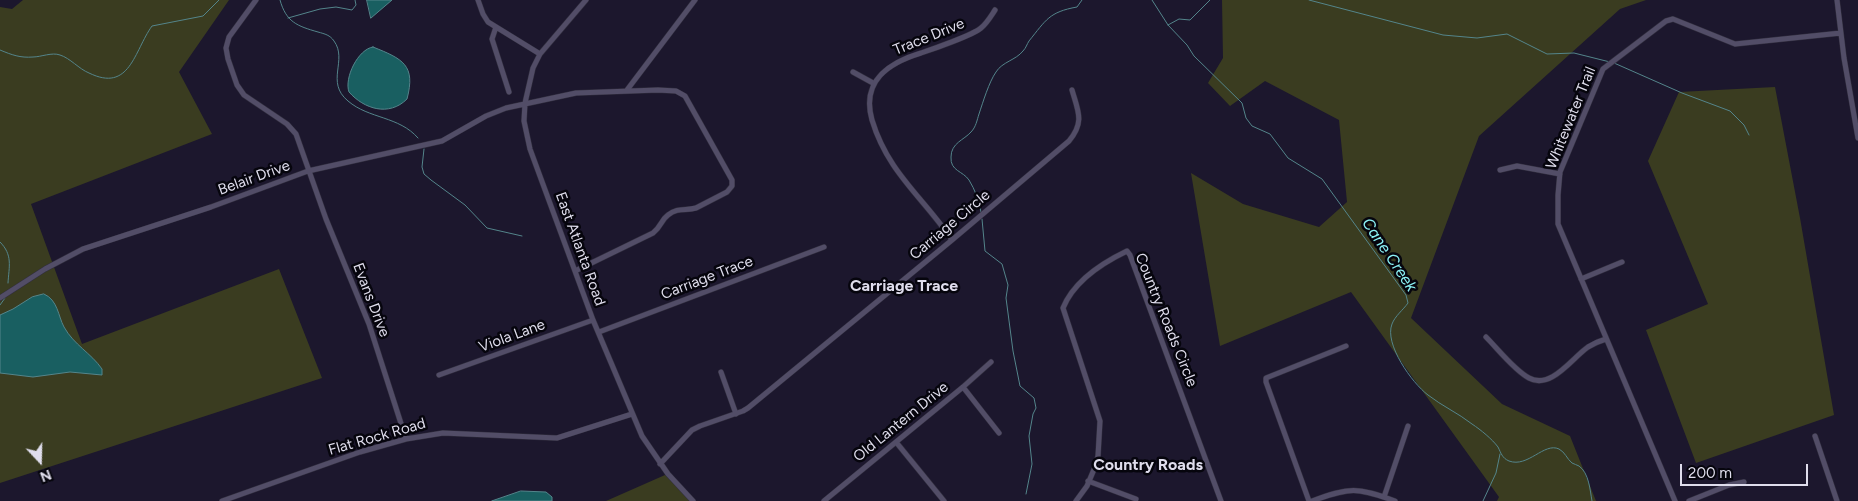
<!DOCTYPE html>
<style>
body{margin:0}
#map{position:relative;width:1858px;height:501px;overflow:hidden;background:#1c172d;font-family:Figtree,sans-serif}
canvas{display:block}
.north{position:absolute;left:15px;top:436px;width:50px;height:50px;-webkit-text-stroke:4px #06050d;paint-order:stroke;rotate:159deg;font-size:14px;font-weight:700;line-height:20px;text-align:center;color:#dfddec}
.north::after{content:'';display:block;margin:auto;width:18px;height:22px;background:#dfddec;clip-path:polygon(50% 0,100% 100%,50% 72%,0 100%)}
.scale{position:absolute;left:1680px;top:464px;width:128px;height:22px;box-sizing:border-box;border:2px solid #dfddec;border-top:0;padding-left:6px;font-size:15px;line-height:18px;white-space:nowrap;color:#dfddec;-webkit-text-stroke:4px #06050d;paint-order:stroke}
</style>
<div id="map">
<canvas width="1858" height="501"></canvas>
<div class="north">N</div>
<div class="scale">200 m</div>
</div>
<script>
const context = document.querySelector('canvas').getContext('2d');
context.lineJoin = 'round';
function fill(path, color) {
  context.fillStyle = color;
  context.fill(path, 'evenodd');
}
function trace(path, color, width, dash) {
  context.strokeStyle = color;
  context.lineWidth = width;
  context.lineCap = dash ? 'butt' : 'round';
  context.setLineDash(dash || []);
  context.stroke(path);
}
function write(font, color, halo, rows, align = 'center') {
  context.font = font + ' Figtree,sans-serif';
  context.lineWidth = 5;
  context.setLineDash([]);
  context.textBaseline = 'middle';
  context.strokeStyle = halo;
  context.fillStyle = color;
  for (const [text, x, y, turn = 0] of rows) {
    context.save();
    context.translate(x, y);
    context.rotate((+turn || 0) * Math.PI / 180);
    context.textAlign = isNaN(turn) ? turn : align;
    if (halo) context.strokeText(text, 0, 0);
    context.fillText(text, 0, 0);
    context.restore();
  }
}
fill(new Path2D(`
 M23,0H229L179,72L212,134L31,204L82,344L279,269L322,378L0,483V7L12,9Z
 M1222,0H1646L1620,9L1479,136L1411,318L1502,404L1570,436L1596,501H1497L1499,497L1351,292L1220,346L1191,173L1243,204L1319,227L1347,202L1339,120L1265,81L1230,106L1208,83L1223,58Z
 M1775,87L1800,218L1834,415L1696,463L1646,330L1708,304L1648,161L1679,92Z
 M665,475L693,501H606Z`), '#3a3c20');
const water = new Path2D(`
 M367,0H392L371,18Z
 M373,47C403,59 416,65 407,99C389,117 364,109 349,92C344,78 358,49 373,47Z
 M44,294C58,300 58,316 64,327C74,345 91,353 102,369V375L70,372L33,377L0,373V315L13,309L32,297Z
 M521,491L546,492L552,497V501H492Z`);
fill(water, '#195f61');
trace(water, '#54858b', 1);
trace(new Path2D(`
 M280,0C286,22 297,26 318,32C325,34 330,35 334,41C348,60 325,82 348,101C369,119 399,116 418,138
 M1152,0L1168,25L1187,45L1194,56L1242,103L1246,118L1252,126L1270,134L1288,158L1322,179L1406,295L1408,303C1403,310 1395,316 1392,324C1384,344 1412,383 1428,395C1442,406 1458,413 1472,424C1481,430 1492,439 1498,447C1501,453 1502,458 1509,461C1528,468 1544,442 1559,449C1565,452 1567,459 1572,463C1574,464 1577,465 1579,466C1589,473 1590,490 1592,501
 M1309,0L1443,35L1477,38L1507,34L1547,54L1574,53L1610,62
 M288,18L320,9L336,7L352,10L356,5L355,0
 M1168,25L1179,19L1190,20L1210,0
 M0,50C12,55 20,58 33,57C41,57 52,52 60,55C70,58 79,69 89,73C130,93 134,51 152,26L203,16L219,0
 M1614,63L1682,93L1730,111L1744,125L1749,135
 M424,149L422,167L424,174L431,180L465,205L487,228L522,236
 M981,212C979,200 975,190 969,180C963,171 950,171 951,157C951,143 964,140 971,132C976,127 977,120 979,114C983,102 989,82 996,72C1002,62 1016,60 1023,51C1026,48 1027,44 1029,41C1046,20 1049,12 1077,7L1082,0
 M982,219L985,251L1002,264L1008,285L1006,298L1013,351L1020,386L1034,398L1036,408L1033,414L1029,436L1032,464L1026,494
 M0,242C13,255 9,266 8,283
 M0,305L5,298
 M1483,501L1496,473L1500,454`), '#54858b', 1);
const minor = new Path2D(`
 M256,0L229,37L226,48L228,59L237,85L244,95L287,124L296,134L326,219L369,324L406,439
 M478,0L483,14L488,22L540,54
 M586,0L540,54L533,68L525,103L524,121L530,149L593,320L642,436L668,474L693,501
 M1837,0L1844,58L1858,138
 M496,27L492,39L509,92
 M853,72L873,83
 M627,90L695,0
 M1500,170L1517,166L1560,174
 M952,240C923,197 888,173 872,120C861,81 888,63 921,53C933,49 973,35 981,28C987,23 991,16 995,10
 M1581,279L1622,262
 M0,298L45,269L83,249L211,207L308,171L442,141L486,116L506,108L576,93L658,90L676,91L685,96L732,180V186L727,192L696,208C686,211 678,207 668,215C661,220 662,226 653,233L575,271
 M599,332L824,247
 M1486,337C1498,349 1514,370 1529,378C1551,390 1572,358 1588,347C1593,344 1599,341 1606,339
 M721,372L736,414
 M439,375L593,320
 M963,387L999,433
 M1815,436L1837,501
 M896,442L944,501
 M660,464L692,430L700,426L743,411L748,408L952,240L1069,141C1085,122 1078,111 1072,90
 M1088,481L1136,499
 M1384,497L1408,426
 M222,501L360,452L406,439L443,433L557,438L632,414
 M824,501L963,387L991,362
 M1076,501L1087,486L1095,467L1098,456L1100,421L1063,308C1074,281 1102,263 1127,251L1130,255L1221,501
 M1309,501L1266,382V378L1346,346
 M1312,501C1350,487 1357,487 1395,501
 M1675,501L1558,224V195L1560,172L1603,69L1666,21L1673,19L1735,44L1841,33
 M1689,501L1729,485L1744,482`);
trace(minor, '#322f3f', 6);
trace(minor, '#524d67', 5);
write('15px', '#dfddec', '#06050d', [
 ["Trace Drive",929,37,-22],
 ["Whitewater Trail",1571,118,-68],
 ["Belair Drive",254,178,-20],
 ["Carriage Circle",950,225,-40],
 ["East Atlanta Road",580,249,70],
 ["Carriage Trace",707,278,-21],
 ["Evans Drive",371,300,69],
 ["Country Roads Circle",1166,320,68],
 ["Viola Lane",512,336,-20],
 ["Old Lantern Drive",901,422,-39],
 ["Flat Rock Road",377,437,-16]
]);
write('italic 16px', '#8bf2f5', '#06050d', [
 ["Cane Creek",1389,255,56]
]);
write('bold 16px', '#dfddec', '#06050d', [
 ["Carriage Trace",904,286],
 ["Country Roads",1148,465]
]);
</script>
